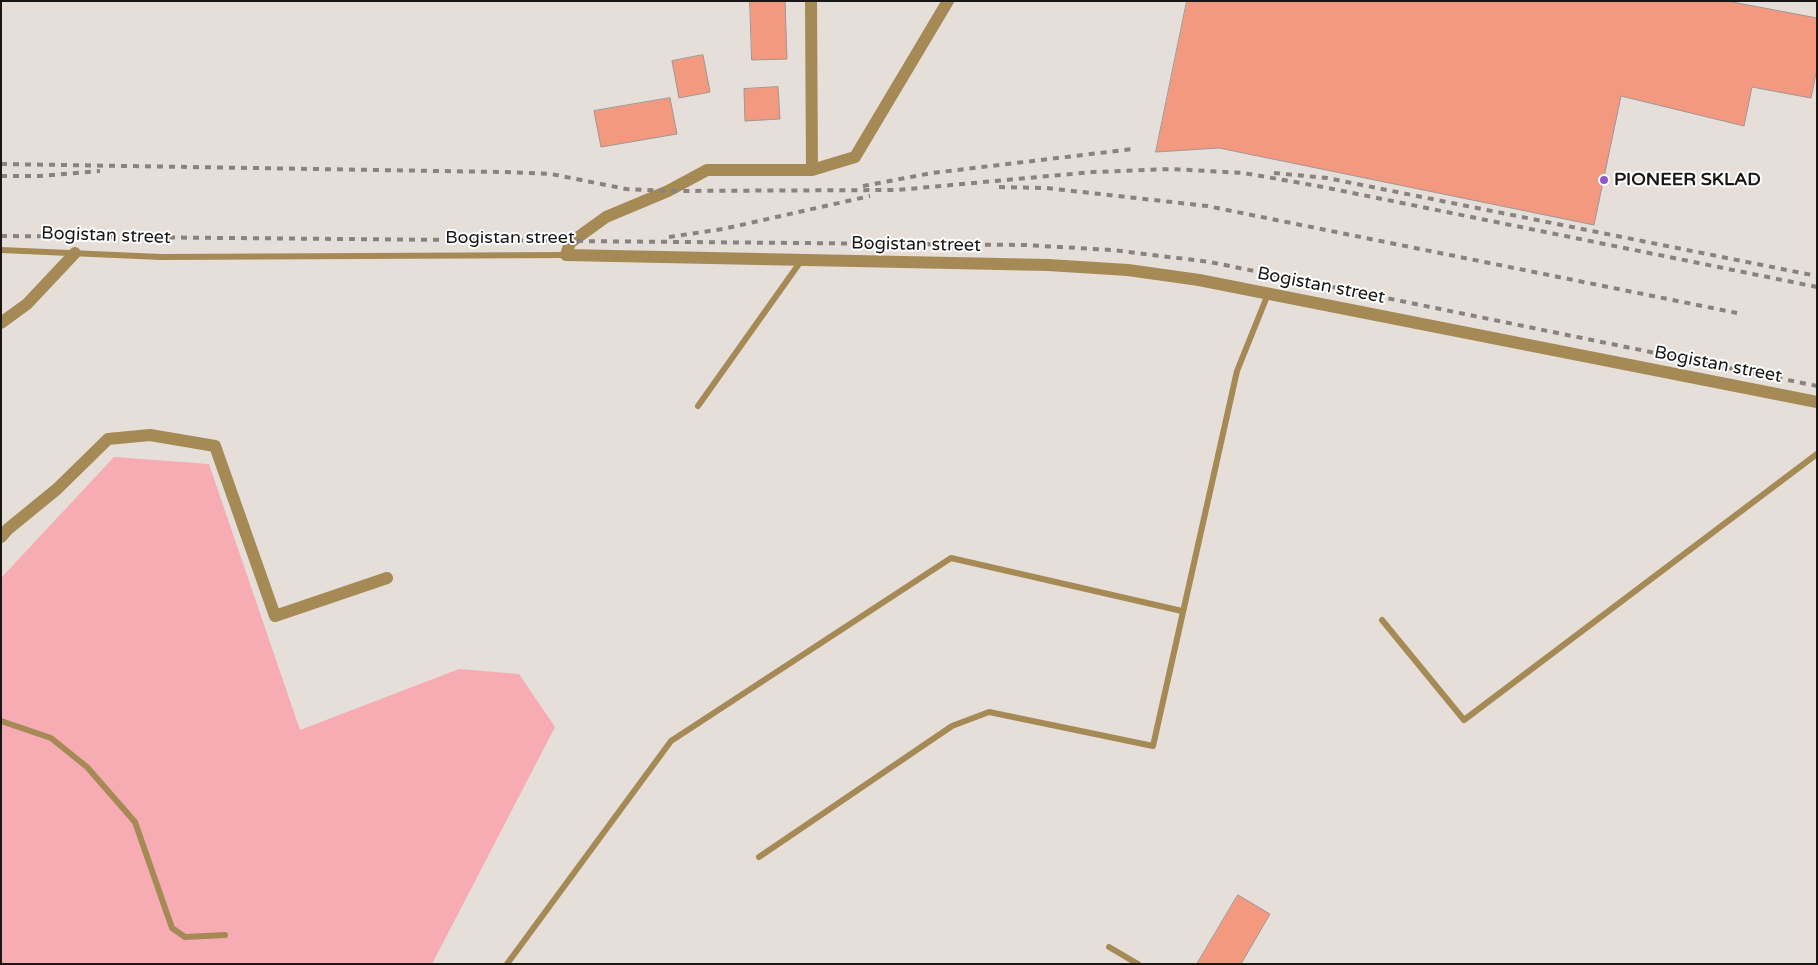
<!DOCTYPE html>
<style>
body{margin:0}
#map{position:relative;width:1818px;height:965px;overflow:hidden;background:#e5ded9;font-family:"Varela Round",sans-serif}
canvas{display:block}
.frame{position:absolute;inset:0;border:2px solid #191715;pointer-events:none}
</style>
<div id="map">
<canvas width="1818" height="965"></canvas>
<div class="frame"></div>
</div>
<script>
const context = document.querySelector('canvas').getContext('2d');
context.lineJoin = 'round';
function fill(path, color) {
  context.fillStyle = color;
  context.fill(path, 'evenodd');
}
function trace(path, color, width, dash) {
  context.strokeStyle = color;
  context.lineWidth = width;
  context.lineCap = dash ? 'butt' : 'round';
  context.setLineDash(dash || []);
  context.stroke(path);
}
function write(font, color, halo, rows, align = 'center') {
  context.font = font + ' "Varela Round",sans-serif';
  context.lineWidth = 4;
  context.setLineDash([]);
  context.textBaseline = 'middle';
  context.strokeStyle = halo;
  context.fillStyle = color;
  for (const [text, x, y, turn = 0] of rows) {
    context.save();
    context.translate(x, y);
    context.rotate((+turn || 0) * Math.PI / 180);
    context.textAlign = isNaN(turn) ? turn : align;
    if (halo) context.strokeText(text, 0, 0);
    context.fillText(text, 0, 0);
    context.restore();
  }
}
fill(new Path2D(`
 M114,457L209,464L300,730L459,669L519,674L555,727L432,964H1V578Z`), '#f7acb4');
const building = new Path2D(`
 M750,1H785L787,59L752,60Z
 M1187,1H1727L1817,18V69L1811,98L1752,87L1744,126L1621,96L1594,225L1219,148L1156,152Z
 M703,55L710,92L679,98L672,61Z
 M778,87L780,119L745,121L744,89Z
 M670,98L677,134L601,147L594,111Z
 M1238,895L1270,914L1241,964H1197Z`);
fill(building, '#f39980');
trace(building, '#9f9694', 1);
trace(new Path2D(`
 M1,250L161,257L566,255
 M698,406L801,261
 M1382,620L1464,720L1817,454
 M1,721L51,738L87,767L135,822L172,928L185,937L225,935
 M759,857L952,726L989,712L1153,746L1237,371L1268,294
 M1109,947L1138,964
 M507,964L671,741L951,558L1182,611`), '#a58a55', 6);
trace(new Path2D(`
 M811,1L812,170
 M948,1L855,157L812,170H707L668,191L606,217L570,243L566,255L1048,265L1128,270L1199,280L1817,402
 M1,323L27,304L75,253
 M1,537L8,529L57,489L108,439L150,435L215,446L275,616L387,578`), '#a58a55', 12);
trace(new Path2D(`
 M1,164L502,172L551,174L626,189L668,191L897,190L1093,172L1172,169L1244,173L1323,187L1817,287
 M1274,173L1327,178L1817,276
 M1,176H39L100,171
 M863,186L932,173L1133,149
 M999,187L1046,188L1207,206L1737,313
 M1,236L1025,245L1112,250L1210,262L1817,386
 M669,237L723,229L870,196`), '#88837f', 4, [6, 6]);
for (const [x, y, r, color] of [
 [1604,180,5,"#8e58d1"]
]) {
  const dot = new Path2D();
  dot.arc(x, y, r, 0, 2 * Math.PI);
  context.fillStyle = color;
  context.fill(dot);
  trace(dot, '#fff', 2);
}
write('bold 18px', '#191715', '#fff', [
 ["PIONEER SKLAD",1614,180]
], 'left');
write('18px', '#191715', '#fff', [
 ["Bogistan street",106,236,2],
 ["Bogistan street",510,238],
 ["Bogistan street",916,245,1],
 ["Bogistan street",1321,286,11],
 ["Bogistan street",1718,365,11]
]);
</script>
